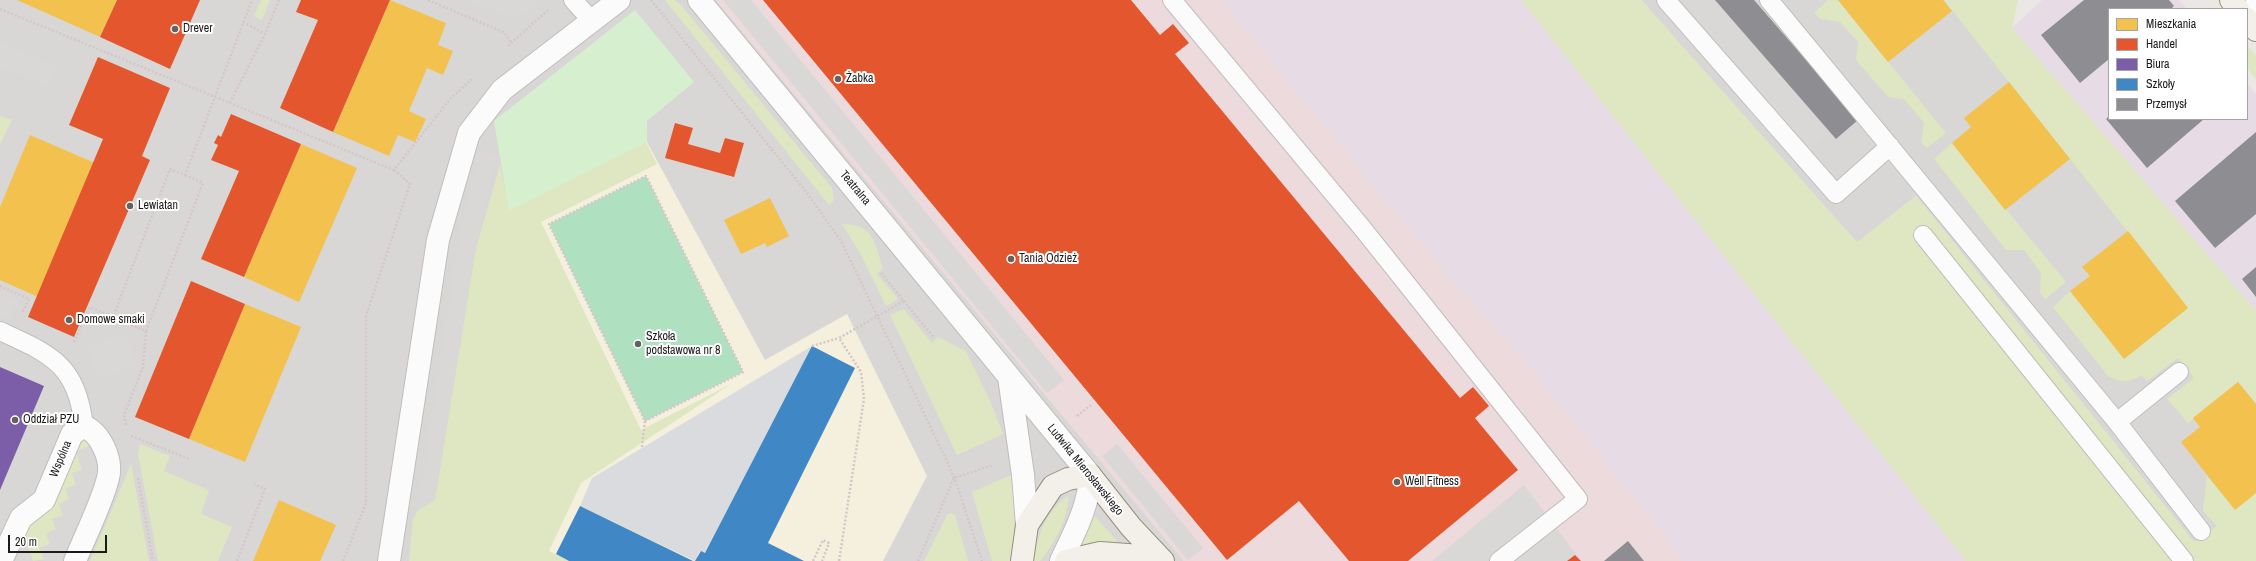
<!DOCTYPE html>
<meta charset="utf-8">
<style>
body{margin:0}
#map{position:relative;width:2256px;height:561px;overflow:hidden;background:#eae7e4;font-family:"Archivo Narrow",sans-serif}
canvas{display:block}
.legend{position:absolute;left:2108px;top:8px;width:140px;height:112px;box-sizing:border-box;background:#fff;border:1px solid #a4a4a4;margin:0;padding:5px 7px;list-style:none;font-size:12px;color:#1b1b1b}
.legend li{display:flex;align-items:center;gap:8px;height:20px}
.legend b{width:20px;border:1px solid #a4a4a4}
.scale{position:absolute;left:8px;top:535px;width:99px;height:18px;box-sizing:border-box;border:2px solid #1b1b1b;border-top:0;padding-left:5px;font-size:12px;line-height:14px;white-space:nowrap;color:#1b1b1b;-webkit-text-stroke:3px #fff;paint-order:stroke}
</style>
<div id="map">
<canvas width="2256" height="561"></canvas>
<ul class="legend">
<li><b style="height:11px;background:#f2c14e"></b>Mieszkania</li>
<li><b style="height:11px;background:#e4572e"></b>Handel</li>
<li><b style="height:11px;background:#7b5ea7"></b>Biura</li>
<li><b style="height:11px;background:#3f88c5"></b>Szkoły</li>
<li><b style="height:11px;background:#8d8d92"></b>Przemysł</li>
</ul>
<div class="scale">20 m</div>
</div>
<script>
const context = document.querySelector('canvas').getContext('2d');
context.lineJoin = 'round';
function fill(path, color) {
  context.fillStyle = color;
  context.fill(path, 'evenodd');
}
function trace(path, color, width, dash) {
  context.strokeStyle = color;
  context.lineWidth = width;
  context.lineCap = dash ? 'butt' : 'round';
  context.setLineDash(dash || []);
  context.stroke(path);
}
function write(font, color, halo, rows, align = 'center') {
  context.font = font + ' "Archivo Narrow",sans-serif';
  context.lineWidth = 4;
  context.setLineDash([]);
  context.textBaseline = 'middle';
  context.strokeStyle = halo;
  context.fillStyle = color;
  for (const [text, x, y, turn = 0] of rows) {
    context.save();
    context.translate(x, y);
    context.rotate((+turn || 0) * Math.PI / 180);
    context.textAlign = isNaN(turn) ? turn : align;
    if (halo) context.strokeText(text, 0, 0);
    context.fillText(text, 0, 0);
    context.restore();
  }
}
fill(new Path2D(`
 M0,0H716L1184,561H0Z
 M1641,0H1980L2256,367V548L2209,561L1916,196L1857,243Z`), '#d9d7d5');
fill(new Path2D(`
 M716,0H1222L1421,243L1532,369L1685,561H1184Z`), '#ecdadc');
fill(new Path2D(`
 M1222,0H1521L1966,561H1685L1532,369L1421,243Z
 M2042,0H2179L2187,9H2109V119H2247V83L2256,94V311L2012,28Z`), '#e7dce5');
fill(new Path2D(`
 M647,142L765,360L847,314L927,476L883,561H498L509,211Z`), '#f5efdd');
fill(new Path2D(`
 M261,0H270L262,20L254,16Z
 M665,0H675L681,5L832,188L834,200L829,205Z
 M1521,0H1641L1857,242L1916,196L2194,542L2217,526L2203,511L2207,476L2235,509L2256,493V561H1966Z
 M1828,0H1838L1946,133L1927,148L1921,142L1924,123L1904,99L1888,97L1856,60L1858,42L1840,22L1821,19L1814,13Z
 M1944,0H2018L2012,28L2256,311V404L2238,382L2188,423L2167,399L2194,378L2178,358L2147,381L2142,375C2129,383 2121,383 2108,376L2053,307L2070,291L2124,359L2188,308Z
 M2247,45L2256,56V79L2247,68Z
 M0,116L12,120L0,145Z
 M646,142L657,164L541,222L641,430L731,384L581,483L549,551L569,561H409L413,519L418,510L435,500L476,248L500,165L510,210Z
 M1952,143L2066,282L2045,299L2040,293L2041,273L2024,250H2006L1934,159Z
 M842,224C874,224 874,242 883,268L877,274L898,299L886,306L860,253Z
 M904,309L932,343L938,337L966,351L991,403L1003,434L957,455L890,315Z
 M83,439H87L91,445L44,559L33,561L22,532L79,441Z
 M140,444L170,456L164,471L209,490L201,514L232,527L218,561H158L138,454Z
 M131,464L149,561H90Z
 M1011,475C1016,504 1017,532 1010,561H992L972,492Z
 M1069,495C1067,521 1056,541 1040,561H1033C1040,532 1044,512 1069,495Z
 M951,513L955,515L968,561H924L947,515Z
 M1094,515L1117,541L1116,543L1082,548L1079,546Z`), '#dee7c2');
fill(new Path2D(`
 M635,10L694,82L647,121V142L509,211L494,121Z`), '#d6f0cf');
fill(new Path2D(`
 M646,176L743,372L645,421L549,224Z`), '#afe0c0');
fill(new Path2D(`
 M469,0H542L517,19Z
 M723,0H751L1064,380L1047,393Z
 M1679,0H1715L1830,133L1810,150Z
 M0,42L57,67L48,87L0,66Z
 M479,150L496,158L476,247L435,500L418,510L458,243Z
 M0,293L18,301L10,319L0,315Z
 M124,332L137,364L99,379L86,348Z
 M1117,444L1203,548L1188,560L1102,456Z
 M91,445L99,470L61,561H40L44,559L39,548L50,544L46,534L56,529L52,519L63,515L59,504L69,499L65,488L76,485L72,473L82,470L76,452Z
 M1524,485L1581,561H1432Z
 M22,532L33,561H10Z`), '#dad8d7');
fill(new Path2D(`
 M812,346L705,553L700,551L695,561L580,506L592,478Z`), '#dadbdf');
fill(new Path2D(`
 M17,0H117L100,37Z
 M390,0L446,23L438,45L453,51L443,75L427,68L409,111L426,119L415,142L398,135L389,156L333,132Z
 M1838,0H1943L1952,11L1888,62Z
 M2009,82L2070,159L2005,210L1952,143L1971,127L1964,118Z
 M30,135L95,163L38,297L0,280V207Z
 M301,144L357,168L299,302L244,277Z
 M770,198L789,236L767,247L765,243L741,254L724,220Z
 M2128,231L2188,308L2124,359L2070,291L2090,276L2082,267Z
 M245,304L301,327L245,462L189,439Z
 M2238,382L2256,404V493L2235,510L2181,442L2200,427L2193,418Z
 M279,500L336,525L320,561H253Z`), '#f2c14e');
fill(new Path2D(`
 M117,0H200L170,69L100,37Z
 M301,0H390L333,132L280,108L318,20L296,12Z
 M763,0H1131L1160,35L1173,24L1189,43L1175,54L1460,398L1473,387L1489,406L1475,418L1518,470L1408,561H1349L1299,501L1227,560Z
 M98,57L170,88L142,156L150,160L74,337L28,317L103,139L69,125Z
 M231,114L301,144L244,277L201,259L239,171L211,160L218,145L214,143L218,135L221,137Z
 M675,123L693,128L688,144L720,153L725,138L744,143L734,177L665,158Z
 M191,281L245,304L189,439L135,417Z
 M1575,555L1581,561H1567Z`), '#e4572e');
fill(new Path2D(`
 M0,367L44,386L0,490Z`), '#7b5ea7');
fill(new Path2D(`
 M812,346L855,368L768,543L804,561H695L701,551L705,553Z
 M580,506L693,561H569L556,554Z`), '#3f88c5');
fill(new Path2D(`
 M1715,0H1754L1858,120L1836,139Z
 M2084,0H2169L2174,6L2171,9H2109V59L2080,83L2041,35Z
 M2109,116V119H2204L2147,168L2106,119Z
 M2256,132V214L2215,248L2175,201Z
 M2256,267V297L2242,279Z
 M1628,541L1644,561H1604Z`), '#8d8d92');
const lane = new Path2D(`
 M573,0L592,21
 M1172,0L1363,229L1578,499L1499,561
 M1666,0L1836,194L1890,146
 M1769,0L2117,422L2201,531
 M1923,235L2184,561
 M0,331C52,355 76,364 84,426
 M2117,422L2179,372`);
const street = new Path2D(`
 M699,0L1090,475C1089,507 1074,533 1061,561
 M2247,14L2256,6
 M1009,377L1023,475L1027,525
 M1,561L21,518L44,500L72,434L84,426C100,433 113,459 108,478C102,503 85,536 75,561
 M389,561L438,240L469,133L502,90L619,0`);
const secondary = new Path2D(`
 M2231,0L2238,9
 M2247,19L2256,30
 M1022,561L1027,525L1053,486L1068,479L1090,475L1131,527L1163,561
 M1066,561L1100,553L1141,556L1163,561`);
trace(lane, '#bfbebc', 20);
trace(street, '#bfbebc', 24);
trace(secondary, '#94907d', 24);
trace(new Path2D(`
 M428,0L503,32L512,43
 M651,0L807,193L841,241L946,459L958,488L982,561
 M0,9L394,170L450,99L472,79
 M243,22L265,34
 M508,46L549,9
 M230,103L265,34L279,0
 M881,273L934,338
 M0,286L29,299L22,313
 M146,331L203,183L185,175
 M74,342L90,307L113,317
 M812,346L839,338
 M1077,416L1091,405
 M126,425L124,415L143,367L146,331L113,317L170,169L185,175L252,0
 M131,436L190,459
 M642,447L645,421L549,224L646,176L743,372L645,421
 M138,478L153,561
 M237,561L265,489L254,484
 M343,561L366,503V316L410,184L394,170
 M813,561L823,540L829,543L822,561
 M839,561L864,399L861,372L839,338L904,301
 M918,561L954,478L993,465`), '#d5c6c7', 2.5, [2, 2]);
trace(lane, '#fcfbfb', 18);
trace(street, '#fcfbfb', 22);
trace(secondary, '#f2f0e9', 22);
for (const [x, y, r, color] of [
 [175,29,4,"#636261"],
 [838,79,4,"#636261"],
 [130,206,4,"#636261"],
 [1011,259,4,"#636261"],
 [69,320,4,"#636261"],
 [638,344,4,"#636261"],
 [15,420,4,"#636261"],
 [1397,482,4,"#636261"]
]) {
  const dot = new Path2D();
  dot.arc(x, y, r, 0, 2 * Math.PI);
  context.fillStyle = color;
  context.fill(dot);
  trace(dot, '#fff', 1.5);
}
write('12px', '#1b1b1b', '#fff', [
 ["Drever",183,29],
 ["Żabka",846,79],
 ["Lewiatan",138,206],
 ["Tania Odzież",1019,259],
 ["Domowe smaki",77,320],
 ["Szkoła",646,337],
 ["podstawowa nr 8",646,351],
 ["Oddział PZU",23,420],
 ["Well Fitness",1405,482]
], 'left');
write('12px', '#1b1b1b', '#fff', [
 ["Teatralna",855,188,50],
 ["Wspólna",61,459,-67],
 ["Ludwika Mierosławskiego",1085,470,51]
]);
</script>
